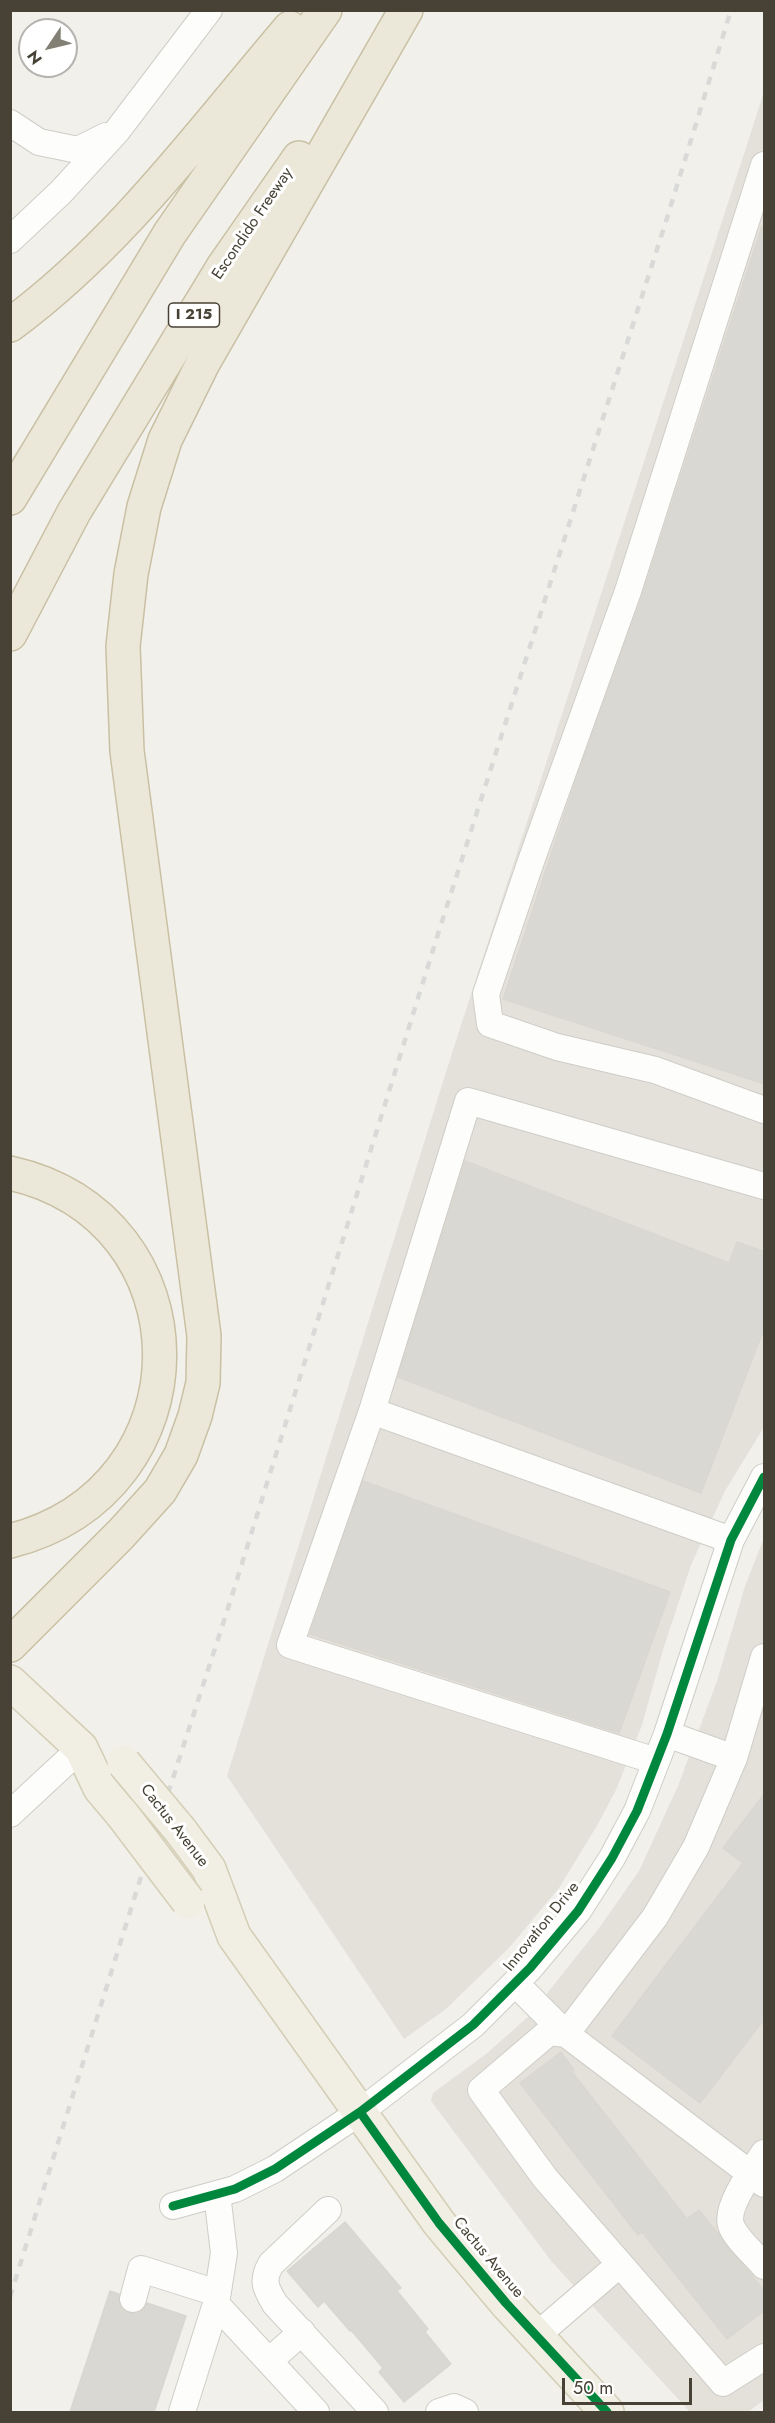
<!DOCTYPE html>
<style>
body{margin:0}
#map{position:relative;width:775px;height:2423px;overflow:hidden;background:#f1f0ea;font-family:Jost,sans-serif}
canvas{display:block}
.frame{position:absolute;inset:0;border:12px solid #474235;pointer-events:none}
.north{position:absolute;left:18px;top:18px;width:60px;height:60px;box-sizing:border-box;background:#fff;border:2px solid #b5b3ae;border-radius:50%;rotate:235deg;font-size:16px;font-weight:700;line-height:24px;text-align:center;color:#474235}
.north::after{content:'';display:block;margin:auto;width:21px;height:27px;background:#827f74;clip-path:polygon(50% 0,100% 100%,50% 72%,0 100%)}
.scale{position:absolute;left:562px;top:2378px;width:130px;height:27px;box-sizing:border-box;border:3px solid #474235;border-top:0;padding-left:8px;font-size:18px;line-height:21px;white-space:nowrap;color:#474235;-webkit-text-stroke:4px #fff;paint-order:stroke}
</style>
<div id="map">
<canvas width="775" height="2423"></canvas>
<div class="frame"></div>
<div class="north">N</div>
<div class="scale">50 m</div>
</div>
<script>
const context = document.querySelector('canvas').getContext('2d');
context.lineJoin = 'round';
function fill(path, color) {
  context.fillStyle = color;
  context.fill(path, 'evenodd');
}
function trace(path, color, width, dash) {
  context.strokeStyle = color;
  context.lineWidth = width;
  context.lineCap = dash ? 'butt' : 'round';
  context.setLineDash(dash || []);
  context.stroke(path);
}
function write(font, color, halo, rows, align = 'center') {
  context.font = font + ' Jost,sans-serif';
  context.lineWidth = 6;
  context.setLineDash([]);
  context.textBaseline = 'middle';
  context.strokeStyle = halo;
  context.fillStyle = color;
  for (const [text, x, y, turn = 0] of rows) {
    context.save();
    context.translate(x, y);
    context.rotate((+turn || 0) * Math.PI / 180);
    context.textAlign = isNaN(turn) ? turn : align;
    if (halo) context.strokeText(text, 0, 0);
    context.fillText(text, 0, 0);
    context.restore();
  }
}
fill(new Path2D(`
 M764,92V1427L725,1491L691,1565L663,1650L642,1725L616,1790L598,1824L559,1888L509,1948L446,2009L404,2039L227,1776L451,1056Z
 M764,1538V2400L748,2412H690L552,2262L431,2101L433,2093L486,2054L529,2016L599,1928L639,1871L678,1786L717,1681L745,1586Z`), '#e4e1db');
const building = new Path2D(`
 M762,226H765V1084L503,999L579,771L642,596Z
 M465,1161L729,1263L737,1242L765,1252V1326L701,1493L398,1377Z
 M363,1481L670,1592L619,1733L310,1634Z
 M765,1793V2018L700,2103L612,2036L743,1863L723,1848Z
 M561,2052L574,2070L572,2072L687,2219L699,2210L765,2292V2310L727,2339L642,2232L638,2235L520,2083Z
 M345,2222L401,2288L397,2291L428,2329L425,2332L451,2364L404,2402L379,2372L383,2368L351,2330L350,2331L324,2301L318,2307L287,2271Z
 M110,2291L119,2294V2303L122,2309L129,2313H137L143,2310L147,2303L186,2316L154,2412H70Z`);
fill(building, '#dad8d2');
trace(building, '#d9d7cf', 1.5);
const minor = new Path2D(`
 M10,123L39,142L78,150L106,136
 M764,165L628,591L530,864L486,994L490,1024L557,1047L655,1070L764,1110
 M10,240L61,192L117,131L209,10
 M372,1411L290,1645L656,1761
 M731,1540L372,1411L468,1101L764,1186
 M667,1734L734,1758L764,1657
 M10,1814L81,1748
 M515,1983L566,2034L655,1917L696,1847L734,1758
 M764,2153C754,2168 725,2206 731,2225C735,2238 756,2256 764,2266
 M173,2206L235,2189L275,2169L360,2112L473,2025L530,1968L578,1911L612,1858L637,1811L667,1734L731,1540L764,1477
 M328,2210L271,2264C261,2281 266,2289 275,2304L375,2412
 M620,2264L545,2178L481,2090L549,2032L566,2034L764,2184
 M133,2299L141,2269L217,2293
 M216,2304L316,2412
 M536,2336L620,2264L723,2383L764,2357
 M269,2361L302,2332
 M182,2412L216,2304L224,2253L217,2194
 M439,2412L454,2407L465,2412`);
const major = new Path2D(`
 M10,1682L81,1748L100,1788L122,1814
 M180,1830L209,1869L234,1936L439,2223L506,2303L607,2412`);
const highway = new Path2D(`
 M10,325C120,244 202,131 290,28
 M10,498L170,233L325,10
 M10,634L74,512L223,267L299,158
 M10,1173C209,1218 210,1490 10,1541
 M10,1645L121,1534L160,1491L181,1455L195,1416L203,1383L204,1336L127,751L123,646L131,574L144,507L165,440L203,363L406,10`);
trace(minor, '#cfcdc7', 28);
trace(major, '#d4ceb6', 36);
trace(highway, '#c9c0a4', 36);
trace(minor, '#fdfdfc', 26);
trace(major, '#f1eee3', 33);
trace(highway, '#ece8d9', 33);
trace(new Path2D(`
 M10,2297L139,1883L230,1602L438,934L667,218L731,10`), '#d9d9d8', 4.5, [8, 8]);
const majorBridge = new Path2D(`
 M124,1763L180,1830
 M122,1814L188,1901`);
trace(majorBridge, '#d4ceb6', 36, []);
trace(majorBridge, '#f1eee3', 33);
trace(new Path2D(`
 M360,2112L439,2223L506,2303L607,2412
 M173,2206L235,2189L275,2169L360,2112L473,2025L530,1968L578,1911L612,1858L637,1811L667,1734L731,1540L764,1477`), '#00873e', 9);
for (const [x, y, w] of [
 [194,315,51]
]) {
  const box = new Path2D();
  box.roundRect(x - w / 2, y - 12, w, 24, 4.5);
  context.fillStyle = '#fff';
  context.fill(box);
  trace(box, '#474235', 1.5);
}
write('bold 15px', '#474235', null, [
 ["I 215",194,315]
]);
write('16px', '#474235', '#fff', [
 ["Escondido Freeway",253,224,-56],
 ["Cactus Avenue",174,1826,52],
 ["Innovation Drive",542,1927,-51],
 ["Cactus Avenue",488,2258,50]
]);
</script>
